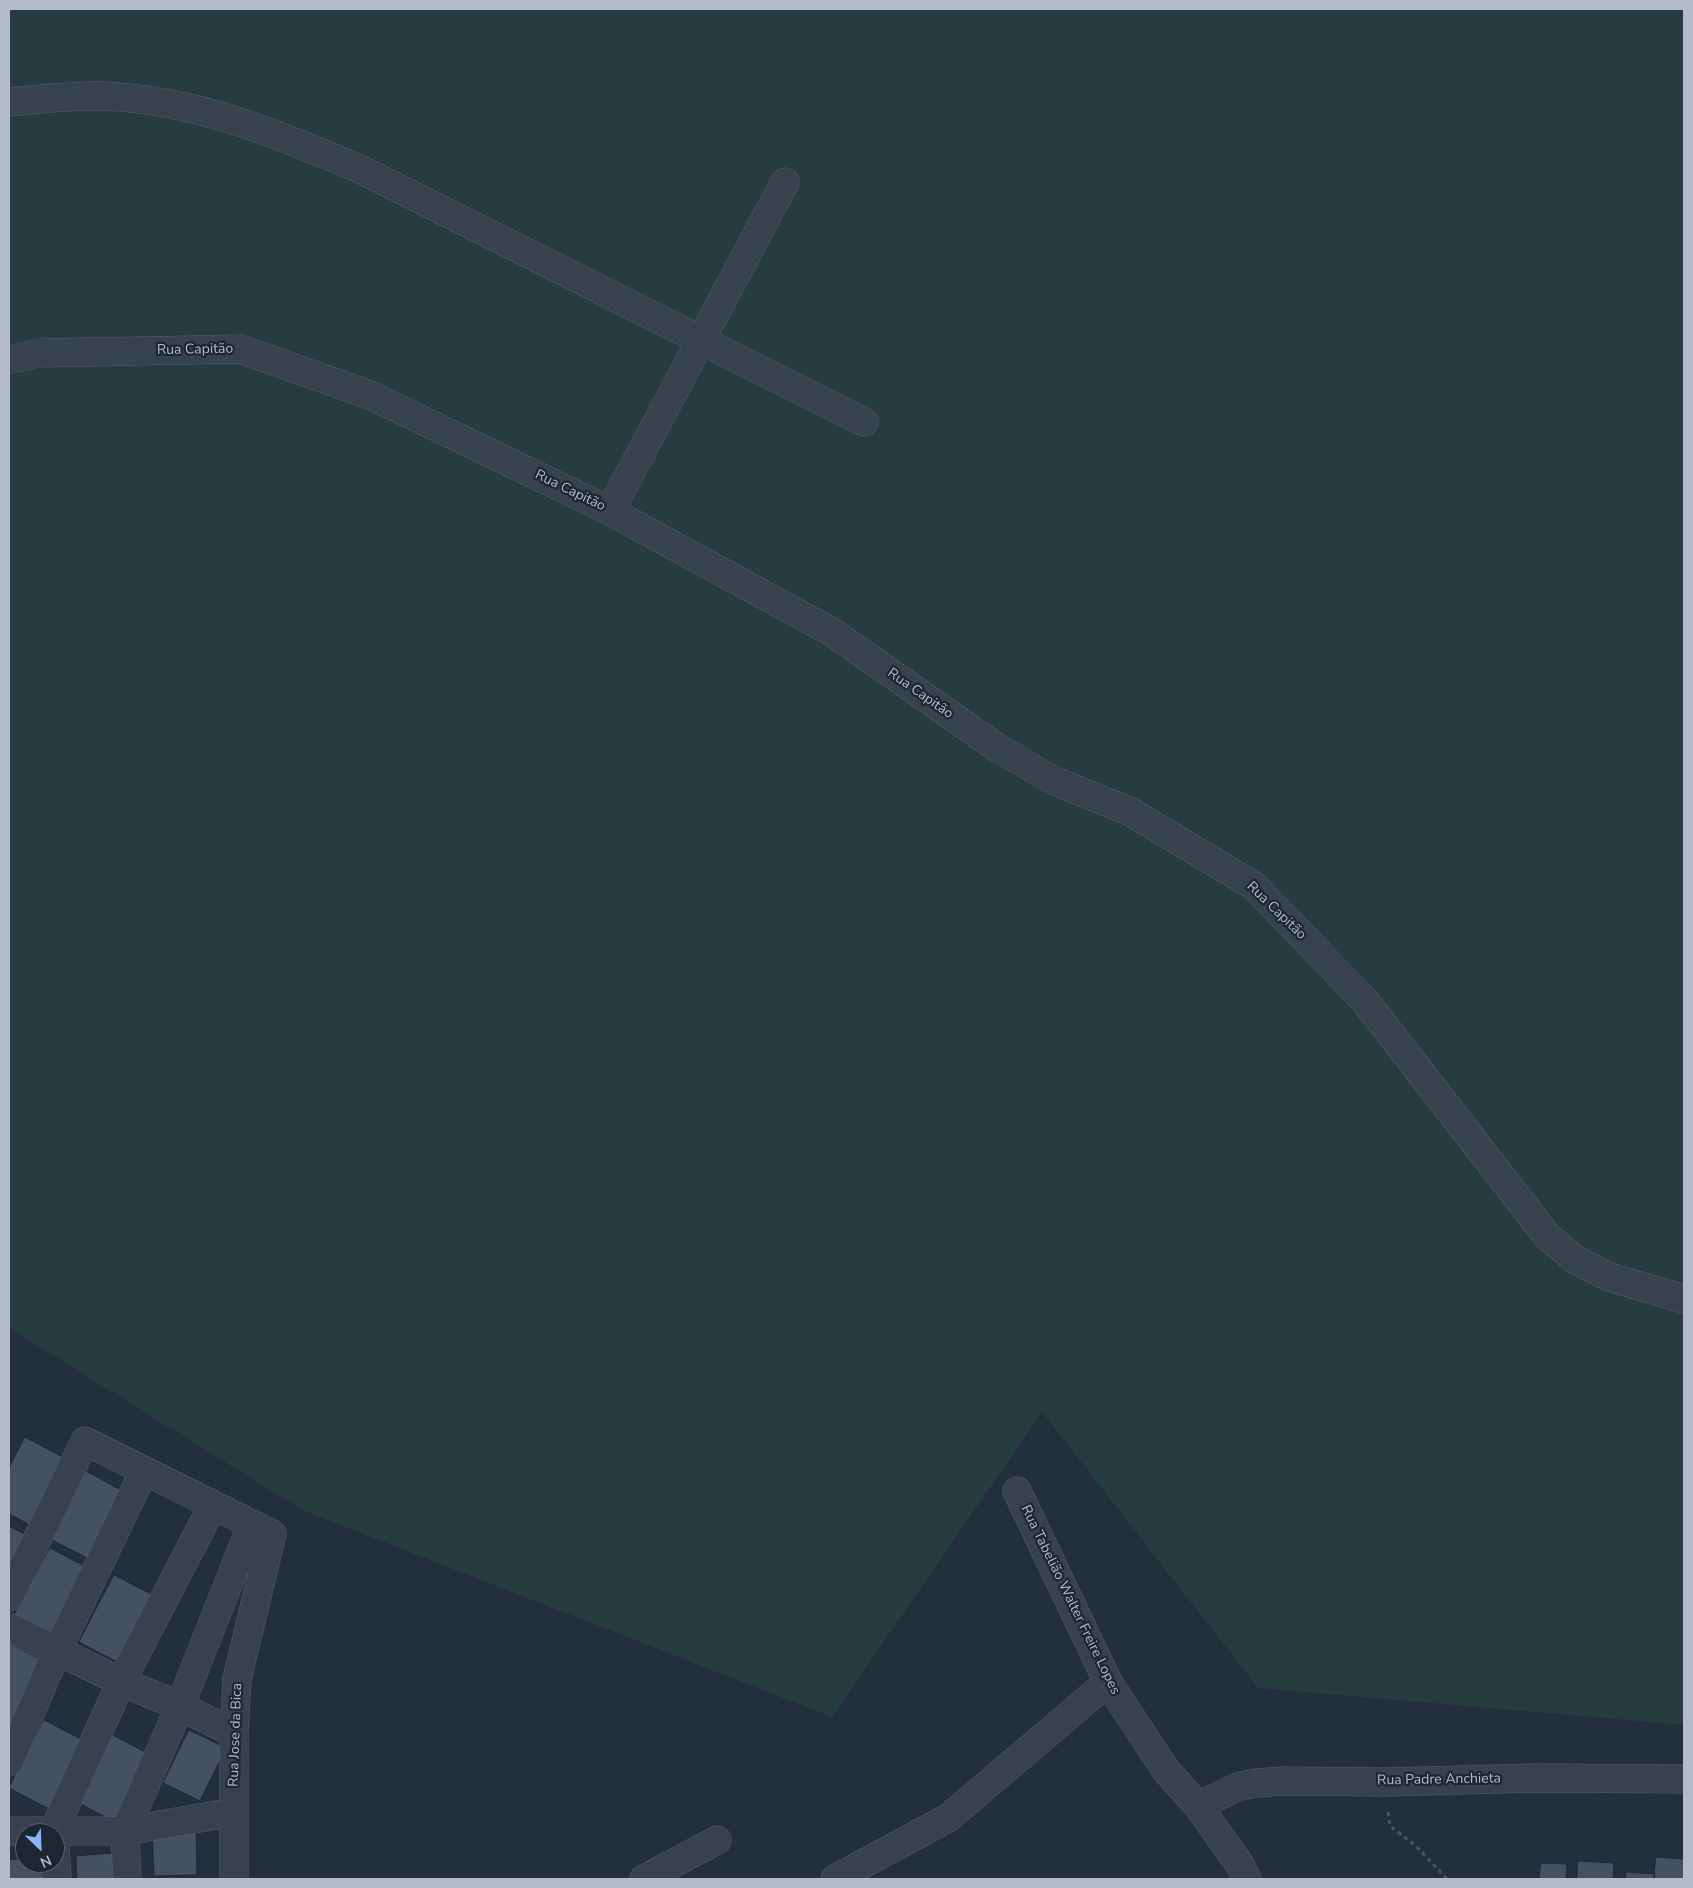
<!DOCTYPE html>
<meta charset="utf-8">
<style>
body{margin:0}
#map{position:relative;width:1693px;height:1888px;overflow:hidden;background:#242f3e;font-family:"Nunito Sans",sans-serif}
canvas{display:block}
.frame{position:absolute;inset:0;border:10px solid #b4bcc9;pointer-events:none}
.north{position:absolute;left:15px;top:1823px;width:50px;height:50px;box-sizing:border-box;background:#1d2633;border:1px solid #59626f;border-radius:50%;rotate:156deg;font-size:14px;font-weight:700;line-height:20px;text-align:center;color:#b4bcc9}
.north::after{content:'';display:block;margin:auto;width:18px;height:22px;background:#8ab4f8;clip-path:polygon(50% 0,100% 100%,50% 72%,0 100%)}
</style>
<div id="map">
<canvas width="1693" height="1888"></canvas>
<div class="frame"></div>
<div class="north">N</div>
</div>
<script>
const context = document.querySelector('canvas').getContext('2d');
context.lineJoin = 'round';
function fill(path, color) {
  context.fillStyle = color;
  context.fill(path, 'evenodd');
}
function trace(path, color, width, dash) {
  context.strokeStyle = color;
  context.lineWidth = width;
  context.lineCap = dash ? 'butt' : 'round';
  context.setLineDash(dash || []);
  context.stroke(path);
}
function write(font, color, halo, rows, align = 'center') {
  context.font = font + ' "Nunito Sans",sans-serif';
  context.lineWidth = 4.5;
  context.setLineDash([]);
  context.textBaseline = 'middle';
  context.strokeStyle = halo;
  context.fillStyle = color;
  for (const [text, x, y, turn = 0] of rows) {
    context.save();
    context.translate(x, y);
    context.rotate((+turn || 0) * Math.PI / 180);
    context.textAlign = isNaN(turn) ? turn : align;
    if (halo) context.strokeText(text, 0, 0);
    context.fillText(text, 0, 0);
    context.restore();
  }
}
fill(new Path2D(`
 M9,9H1684V1725L1258,1688L1042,1412L832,1717L302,1510L9,1328Z`), '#263c3f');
const building = new Path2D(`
 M25,1437L68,1460L32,1526L9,1514V1468Z
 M86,1471L128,1494L93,1561L50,1539Z
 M9,1526L31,1538L9,1579Z
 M50,1548L92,1570L57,1637L14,1615Z
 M114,1575L157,1597L121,1664L79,1642Z
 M9,1643L44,1661L9,1727Z
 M44,1720L87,1742L51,1810L9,1788Z
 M189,1730L226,1748L200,1801L163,1783Z
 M109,1733L151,1755L115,1822L73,1800Z
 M196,1830L197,1875L154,1876L152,1831Z
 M119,1853L120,1879H77L76,1856Z
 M1656,1857L1684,1859V1879H1654Z
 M25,1859V1863H51L52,1879H9V1860Z
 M1578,1861L1614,1863L1613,1879H1577Z
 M1541,1863L1567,1864L1566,1879H1539Z
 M1626,1872L1655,1874L1654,1879H1626Z`);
fill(building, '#455162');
trace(building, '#1f2835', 1);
const street = new Path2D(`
 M9,102C40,99 72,95 104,96C197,100 278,134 362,170L864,422
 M9,360L39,353L240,349L370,395L610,511L832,632L999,749L1055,781L1131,812L1254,886L1365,1001L1548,1237L1576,1260L1609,1277L1684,1299
 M610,511L785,182
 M1017,1491L1108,1682L1165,1769L1198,1806L1240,1865L1247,1879
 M9,1597L85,1441L272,1534L237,1679L234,1733V1879
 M9,1627L121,1682L180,1706L234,1733
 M9,1762L57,1651L144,1471
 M1198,1806L1240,1786L1257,1783L1283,1781L1385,1782L1536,1778L1684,1779
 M9,1831H125L234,1812
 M54,1833V1830L121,1682L213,1505
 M55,1847L57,1879
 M127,1879L125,1831L180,1706L252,1524
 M644,1879L717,1840
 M835,1879L948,1818L1108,1682`);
trace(street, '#565f6c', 29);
trace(new Path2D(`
 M1388,1812L1390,1826L1416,1846L1447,1879`), '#44595c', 3, [4, 4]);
trace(street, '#38414e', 28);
write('14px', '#b4bcc9', '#1d2633', [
 ["Rua Capitão",195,350,-1],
 ["Rua Capitão",570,491,26],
 ["Rua Capitão",920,694,35],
 ["Rua Capitão",1276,911,44],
 ["Rua Tabelião Walter Freire Lopes",1070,1600,64],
 ["Rua Jose da Bica",236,1735,-88],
 ["Rua Padre Anchieta",1439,1780,-1]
]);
</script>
